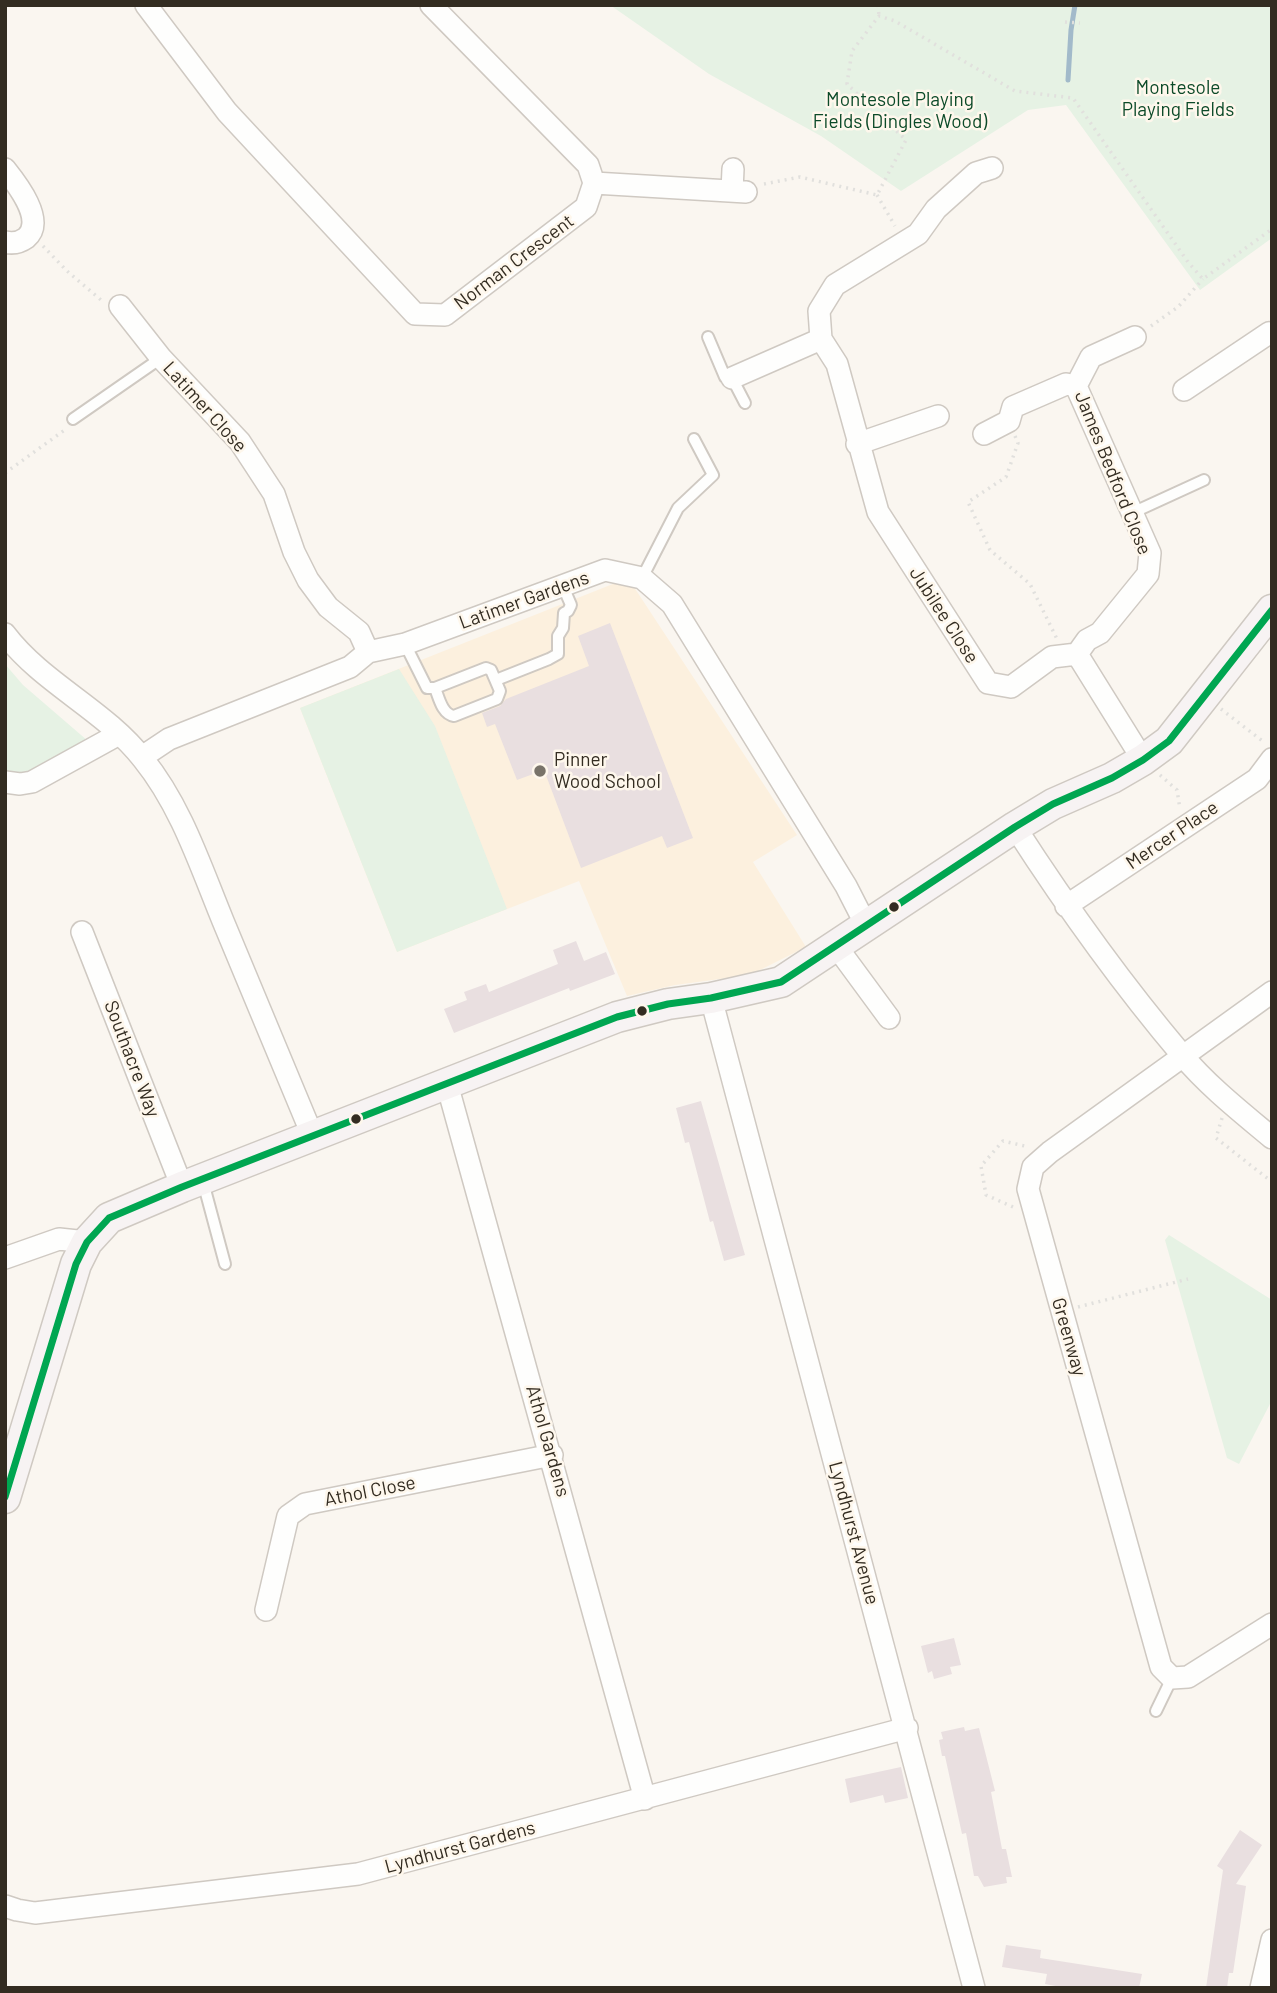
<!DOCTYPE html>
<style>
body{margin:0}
#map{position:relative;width:1277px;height:1993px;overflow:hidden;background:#faf6f0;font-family:Barlow,sans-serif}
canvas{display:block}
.frame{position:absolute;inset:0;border:7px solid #332c21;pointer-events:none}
</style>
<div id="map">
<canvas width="1277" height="1993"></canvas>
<div class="frame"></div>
</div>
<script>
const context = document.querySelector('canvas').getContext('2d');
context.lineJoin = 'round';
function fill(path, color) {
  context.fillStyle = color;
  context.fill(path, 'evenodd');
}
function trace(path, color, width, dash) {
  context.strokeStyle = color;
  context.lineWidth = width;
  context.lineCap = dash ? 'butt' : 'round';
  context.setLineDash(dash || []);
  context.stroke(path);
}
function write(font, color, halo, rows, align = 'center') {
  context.font = font + ' Barlow,sans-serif';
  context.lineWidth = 5;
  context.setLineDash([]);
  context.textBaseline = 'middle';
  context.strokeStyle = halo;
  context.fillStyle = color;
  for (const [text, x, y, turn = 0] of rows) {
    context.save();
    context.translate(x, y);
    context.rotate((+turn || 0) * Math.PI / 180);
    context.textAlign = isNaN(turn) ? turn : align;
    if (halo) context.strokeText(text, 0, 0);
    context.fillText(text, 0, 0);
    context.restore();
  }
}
fill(new Path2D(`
 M628,578L797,835L753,862L806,947L750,975L675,985L627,996L579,881L397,952L300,708Z`), '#fcf0de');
fill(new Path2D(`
 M610,5H1272V238L1200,290L1066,105L1028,110L901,191L821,136L709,74Z
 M5,664L23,685L88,741L27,777L5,774Z
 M399,669L435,726L507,909L397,952L300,708Z
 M1169,1235L1272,1300V1400L1239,1464L1227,1458L1165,1240Z`), '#e6f2e4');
trace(new Path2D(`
 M1068,80L1071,30L1075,5`), '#a2baca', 5);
fill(new Path2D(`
 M610,623L693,838L667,848L662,836L581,868L544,770L517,780L495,724L487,727L482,713L500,706L506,699L589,666L578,636Z
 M576,941L584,961L606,952L615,974L570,991L569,988L454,1033L444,1009L467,1000L464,992L486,984L489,992L558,964L553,950Z
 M701,1101L745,1255L724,1261L713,1221L710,1222L689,1142L685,1143L676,1108Z
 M954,1638L961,1665L950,1667L952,1674L934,1679L932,1671L928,1673L921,1646Z
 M964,1727L965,1731L979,1728L995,1791L991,1792L1002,1849H1006L1012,1877H1006L1007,1883L984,1887L978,1876H974L966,1833L962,1834L945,1756H942L939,1740L943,1739L941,1732Z
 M901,1767L908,1798L885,1803L883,1795L850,1803L845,1779Z
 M1240,1830L1262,1845L1236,1884L1246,1886L1233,1973H1229L1227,1988H1206L1223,1870L1217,1866Z
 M1006,1945L1041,1950L1040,1958L1142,1974L1139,1988H1066L1045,1984L1047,1974L1002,1967Z`), '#e9dfe0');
const lane = new Path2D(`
 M708,337L725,377L732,378L745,403
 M73,419L161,358
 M1132,513L1204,480
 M642,578L678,508L713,475L694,439
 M405,644L427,688H435C439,698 442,714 454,716L497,699L500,691L491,670L486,668L435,688
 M496,680L549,659L558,654V636L563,628L564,613L568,611L571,605L562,584
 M203,1182L225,1264
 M1156,1711L1172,1678`);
const street = new Path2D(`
 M146,5L227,112L415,314L445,315L586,207L594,183L588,165L431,5
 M5,169C17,184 46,221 26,238C19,243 13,244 5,242
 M594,183L746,192
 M732,191L733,169
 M120,306L161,358L240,442L274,494L294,552L308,580L328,607L359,632L368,652
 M821,339L819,311L835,285L918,234L936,209L976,173L992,168
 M732,378L821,339L837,364L878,512L988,683L1011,687L1052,657L1077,654L1143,760
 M1076,386L1150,553L1148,574L1100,633L1087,640L1077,654
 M1076,386L1091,357L1135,337
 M1184,390L1269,333L1272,335
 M984,434L1009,421L1013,407L1066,384L1076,386
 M857,444L938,416
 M5,634C43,684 105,710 143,759C181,806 200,865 223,921C253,993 283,1065 313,1137
 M142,757L169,739L350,667L368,652L405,644L605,570L642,578L672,604L846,886L867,927
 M5,782L20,784L32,782L119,734
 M1015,827C1066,906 1121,983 1182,1055C1208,1086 1241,1112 1272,1138
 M1066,906L1257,779L1272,759
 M82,932L182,1187
 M836,946L889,1018
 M1272,992L1050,1152L1033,1167L1028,1189L1161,1667L1172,1678L1188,1677L1272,1624
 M711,998L974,1988
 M447,1084L645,1799
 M5,1258L59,1239L87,1242
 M266,1610L288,1516L305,1504L552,1455
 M5,1906L17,1910L35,1913L358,1874L907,1728
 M1261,1988L1272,1940`);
const secondary = new Path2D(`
 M5,1498L76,1264L87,1242L109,1218L182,1187L617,1017L668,1004L711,998L781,982L1015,827L1053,804L1112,778L1143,760L1169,741L1272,610`);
trace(lane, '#cfc9c2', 14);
trace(street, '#cfc9c2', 24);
trace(secondary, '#cfc9c2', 33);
trace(new Path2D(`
 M878,5L879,16
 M1065,22L1080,23
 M764,184L800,177L877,195L906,140L847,84L852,51L879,16L895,21L1015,91L1073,98L1188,262L1203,279L1272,229
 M877,195L895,226
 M43,246L67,271L101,300
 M1151,326L1178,307L1203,279
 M1015,436L1018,443L1006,477L968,502L990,550L1030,584L1057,639
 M5,473L66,429
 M1221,709L1265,743
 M1160,775L1177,790L1180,809
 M1222,1118L1216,1138L1272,1182
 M1013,1207L986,1195L981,1166L1003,1141L1029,1147
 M1078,1307L1188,1279`), '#e1e0dd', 3.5, [2, 5]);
trace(lane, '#fefefd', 10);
trace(street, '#fefefd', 21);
trace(secondary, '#f7f3f3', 30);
trace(new Path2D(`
 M5,1497L76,1264L87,1242L109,1218L182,1187L617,1017L668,1004L711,998L781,982L1015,827L1053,804L1112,778L1143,760L1169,741L1272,610`), '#00a651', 7);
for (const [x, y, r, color] of [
 [540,771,7,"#797369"],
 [894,907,6,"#332c21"],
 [642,1011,6,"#332c21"],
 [356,1119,6,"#332c21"]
]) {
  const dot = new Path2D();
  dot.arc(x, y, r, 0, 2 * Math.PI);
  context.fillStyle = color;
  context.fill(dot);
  trace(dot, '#fef7ec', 2.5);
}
write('19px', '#0c4a28', '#fef7ec', [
 ["Montesole",1178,88],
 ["Playing Fields",1178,110],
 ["Montesole Playing",900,100],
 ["Fields (Dingles Wood)",900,122]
]);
write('19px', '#332c21', '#fef7ec', [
 ["Norman Crescent",514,262,-37],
 ["Latimer Close",205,407,48],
 ["James Bedford Close",1113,473,68],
 ["Latimer Gardens",524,600,-20],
 ["Jubilee Close",944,615,57],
 ["Mercer Place",1172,835,-34],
 ["Southacre Way",132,1059,69],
 ["Greenway",1069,1337,74],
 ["Athol Gardens",548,1441,74],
 ["Athol Close",370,1491,-11],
 ["Lyndhurst Avenue",854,1533,75],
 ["Lyndhurst Gardens",460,1847,-15]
]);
write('19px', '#332c21', '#fef7ec', [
 ["Pinner",554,760],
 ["Wood School",554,782]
], 'left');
</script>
